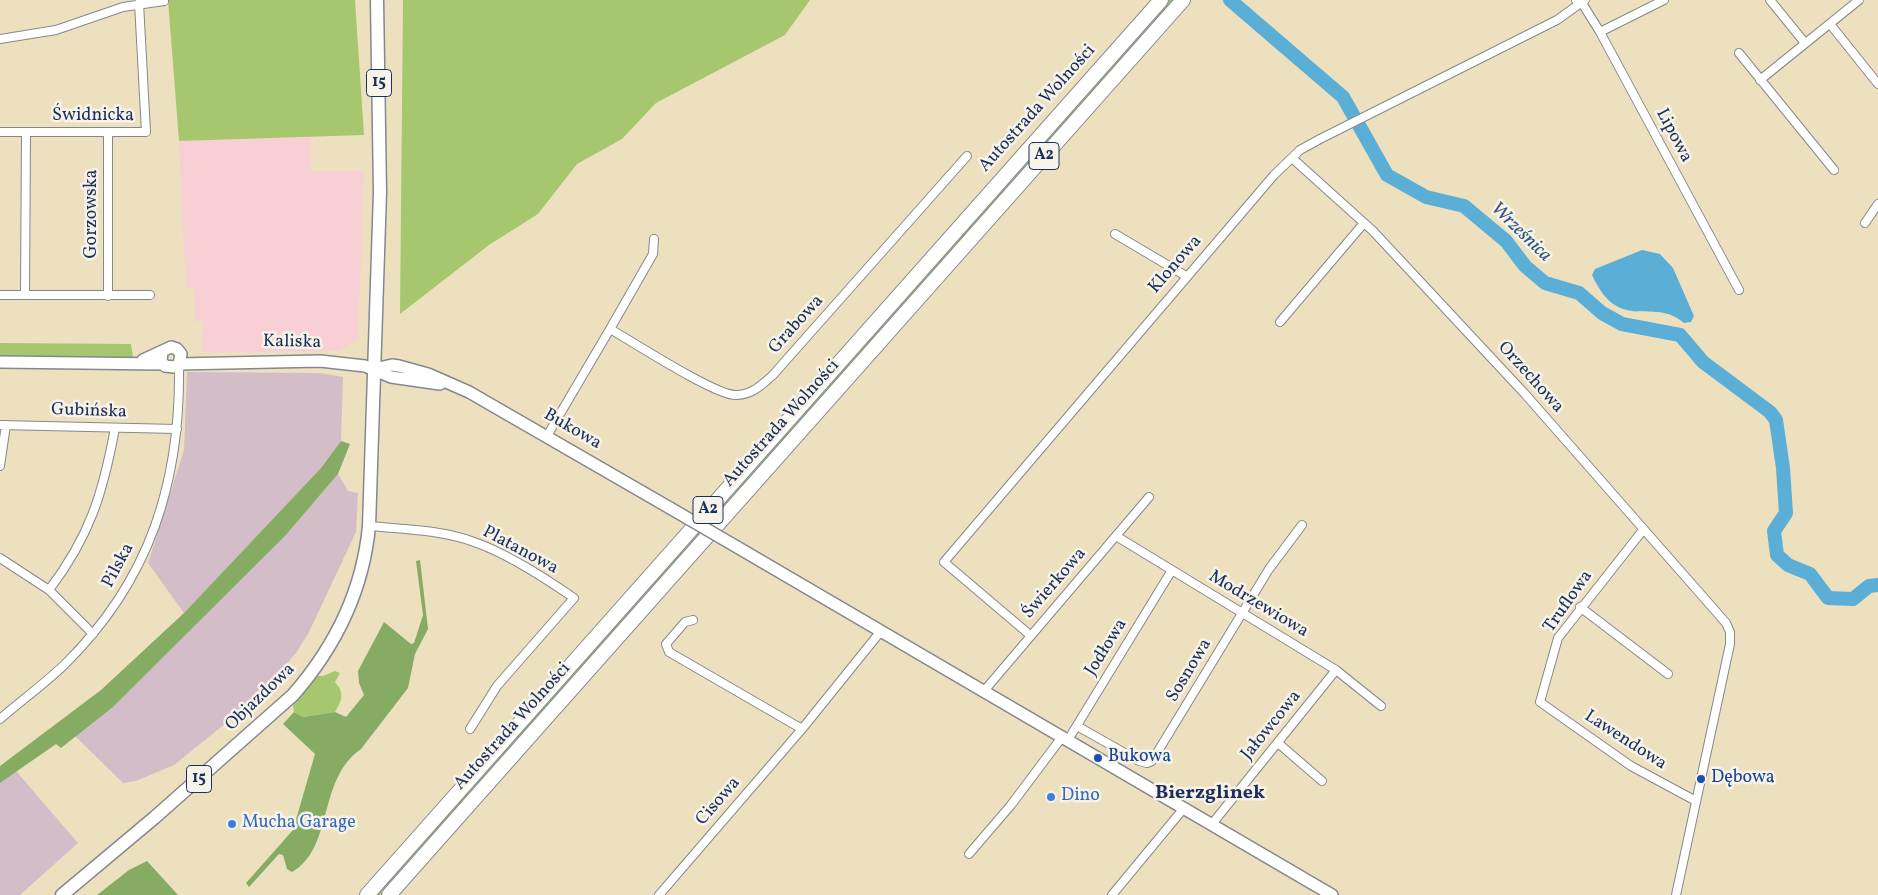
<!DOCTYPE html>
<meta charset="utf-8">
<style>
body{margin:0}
canvas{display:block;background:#ede0bf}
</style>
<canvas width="1878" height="895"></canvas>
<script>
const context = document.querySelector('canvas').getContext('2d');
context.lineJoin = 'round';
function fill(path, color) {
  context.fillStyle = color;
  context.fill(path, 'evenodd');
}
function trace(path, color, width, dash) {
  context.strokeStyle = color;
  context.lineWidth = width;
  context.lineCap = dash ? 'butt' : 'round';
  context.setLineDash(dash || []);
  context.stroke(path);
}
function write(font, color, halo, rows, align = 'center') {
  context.font = font + ' Vollkorn,serif';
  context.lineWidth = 5;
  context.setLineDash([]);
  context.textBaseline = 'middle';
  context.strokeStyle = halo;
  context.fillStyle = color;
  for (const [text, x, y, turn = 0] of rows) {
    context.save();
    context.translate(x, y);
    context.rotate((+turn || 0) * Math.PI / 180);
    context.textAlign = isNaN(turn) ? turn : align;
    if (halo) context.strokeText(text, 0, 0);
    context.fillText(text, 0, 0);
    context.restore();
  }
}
fill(new Path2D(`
 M311,137V171H364L358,339L338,351L201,352L203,322L195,321L194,288L186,289L179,141Z`), '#f7cfd4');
fill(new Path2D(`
 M187,372L320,373L343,377L341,441L321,468L184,613L148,563L184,450Z
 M338,474L348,491L358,493L356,532L309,632L296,653L257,698L174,765L136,781L123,783L75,736L113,707L285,536Z
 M16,771L78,843L20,895H0V783Z`), '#d2bdc8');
fill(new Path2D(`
 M168,0H355L364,135L179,141Z
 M403,0H810L785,35L656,103L622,139L577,164L538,214L489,245L400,314Z
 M1168,0H1176L710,525L704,521Z
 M0,343L131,344L133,357H0Z
 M696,531L702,534L677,562L382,895H373Z
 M335,671L340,673L335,682C345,693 342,700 335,712L303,717L294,712L293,705L317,676H323Z`), '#a7c76f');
fill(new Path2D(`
 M341,441L350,444L338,474L285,536L113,707L61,748L56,744L0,783V766L101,690L184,613L321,468Z
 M420,560L428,629L415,654L408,688L361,749C317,779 334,849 292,872L287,869L283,855L279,854L249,887L246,883L293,830L315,754L283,724L294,712L303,717L335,712L346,717L364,695L359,683L358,671L384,622L411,644L414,643L423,615L416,561Z
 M147,861L178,895H97L129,870Z`), '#85ac62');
fill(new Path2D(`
 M1642,250L1660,254L1673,268L1694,316L1691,322L1684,323C1652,295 1620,336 1592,275L1595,269Z`), '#5bafd7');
trace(new Path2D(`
 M1230,0L1343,97L1387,175L1426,197L1464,206L1506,241L1525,266L1545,283L1579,293L1602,313L1622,324L1680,335L1703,362L1770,412L1776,420L1783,468L1786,513L1774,531L1777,555L1788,565L1810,574L1828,598L1853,599L1869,586L1878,585`), '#5bafd7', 14);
const street = new Path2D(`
 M1576,0L1582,3L1600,32L1739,290
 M1770,0L1805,43
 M1830,24L1878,84
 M1600,32L1664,0
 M0,39L56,30L123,7L164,1
 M1739,53L1834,170
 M1760,80L1859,0
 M0,132H146L139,3
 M1292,158L1373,231L1525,394L1726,623L1730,632V644L1676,895
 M1865,223L1878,204
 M1115,234L1186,276
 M0,295H150
 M25,295L26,132
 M108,296V133
 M1280,322L1364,223
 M610,329L653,254L654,239
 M0,425L177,429
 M547,436L610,329C633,342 716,396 736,395C752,395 761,385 772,376L967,156
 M0,466L6,425
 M369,526C403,529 442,530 474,542C507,553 545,578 574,598L497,686L470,729
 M1643,530L1558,638L1540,702L1631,766L1696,801
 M1116,536L1336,670L1381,706
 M0,558L49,590L93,634
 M49,590C90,536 103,493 115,428
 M1580,607L1668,674
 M693,620L685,622L666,644L669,652L802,729
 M1030,635L944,562L1274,175L1300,150L1320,139L1557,20L1585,0
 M984,691L1149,497
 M0,719C21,701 44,684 64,665C150,581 181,482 179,364
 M1077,726L1139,761L1147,763L1152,761L1269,569L1302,525
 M1068,740L1172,570
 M1278,743L1322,781
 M1212,824L1336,670
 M969,854L1011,805L1062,737
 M659,895L802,729L881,631
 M1112,895L1184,808`);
const secondary = new Path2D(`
 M143,360L171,347L177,349L181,354L179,364L174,367L165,366L161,361L162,352
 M0,362L162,364
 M179,364L320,361L365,366L391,377L440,384
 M374,369L392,365L399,366L428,374L469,392L670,508
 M737,547L1332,895`);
const primary = new Path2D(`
 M62,895L154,818L293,695C335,647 363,590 369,526L380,192L377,0`);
const highway = new Path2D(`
 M367,895L1161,0
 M389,895L1183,0`);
trace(street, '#84888e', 10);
trace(secondary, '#84888e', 14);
trace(primary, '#84888e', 15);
trace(highway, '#84888e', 16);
trace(street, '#fff', 8);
trace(secondary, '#fff', 11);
trace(primary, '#fff', 12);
trace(highway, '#fff', 14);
const secondaryBridge = new Path2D(`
 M670,508L737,547`);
trace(secondaryBridge, '#84888e', 14, []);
trace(secondaryBridge, '#fff', 11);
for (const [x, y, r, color] of [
 [1098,758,5,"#1a4fb4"],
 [1701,779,5,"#1a4fb4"],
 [1051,797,5,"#3f7fe0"],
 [232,824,5,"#3f7fe0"]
]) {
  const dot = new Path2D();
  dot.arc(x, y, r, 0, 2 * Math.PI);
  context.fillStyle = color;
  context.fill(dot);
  trace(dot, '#f7f3e8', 2);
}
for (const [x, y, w] of [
 [379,83,25],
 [1044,156,30],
 [708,510,30],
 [199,779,25]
]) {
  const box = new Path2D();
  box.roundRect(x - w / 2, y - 13.5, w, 27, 4);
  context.fillStyle = '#f7f3e8';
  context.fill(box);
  trace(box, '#1b2f5e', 1);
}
write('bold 16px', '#1b2f5e', null, [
 ["15",379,83],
 ["A2",1044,156],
 ["A2",708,510],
 ["15",199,779]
]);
write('18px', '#1b2f5e', '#f7f3e8', [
 ["Autostrada Wolności",1038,109,-48],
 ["Świdnicka",93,117],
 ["Lipowa",1673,136,62],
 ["Gorzowska",93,214,-90],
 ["Klonowa",1176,265,-49],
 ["Grabowa",797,325,-48],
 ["Kaliska",292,343,1],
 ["Orzechowa",1530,378,48],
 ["Gubińska",89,412,2],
 ["Autostrada Wolności",782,424,-48],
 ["Bukowa",572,430,30],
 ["Platanowa",520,551,28],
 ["Pilska",119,566,-62],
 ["Świerkowa",1055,584,-49],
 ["Truflowa",1569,602,-55],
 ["Modrzewiowa",1258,605,31],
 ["Jodłowa",1107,648,-58],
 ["Sosnowa",1190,671,-59],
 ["Objazdowa",261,698,-44],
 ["Jałowcowa",1272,726,-51],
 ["Autostrada Wolności",513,727,-48],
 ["Lawendowa",1625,741,33],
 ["Cisowa",719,802,-49]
]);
write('18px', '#164399', '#f7f3e8', [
 ["Bukowa",1108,758],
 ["Dębowa",1711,779]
], 'left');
write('18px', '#366cbe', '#f7f3e8', [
 ["Dino",1061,797],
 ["Mucha Garage",242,824]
], 'left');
write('italic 19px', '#2e5582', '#f7f3e8', [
 ["Wrześnica",1520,233,44]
]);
write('bold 20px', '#1b2f5e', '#f7f3e8', [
 ["Bierzglinek",1210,794]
]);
</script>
